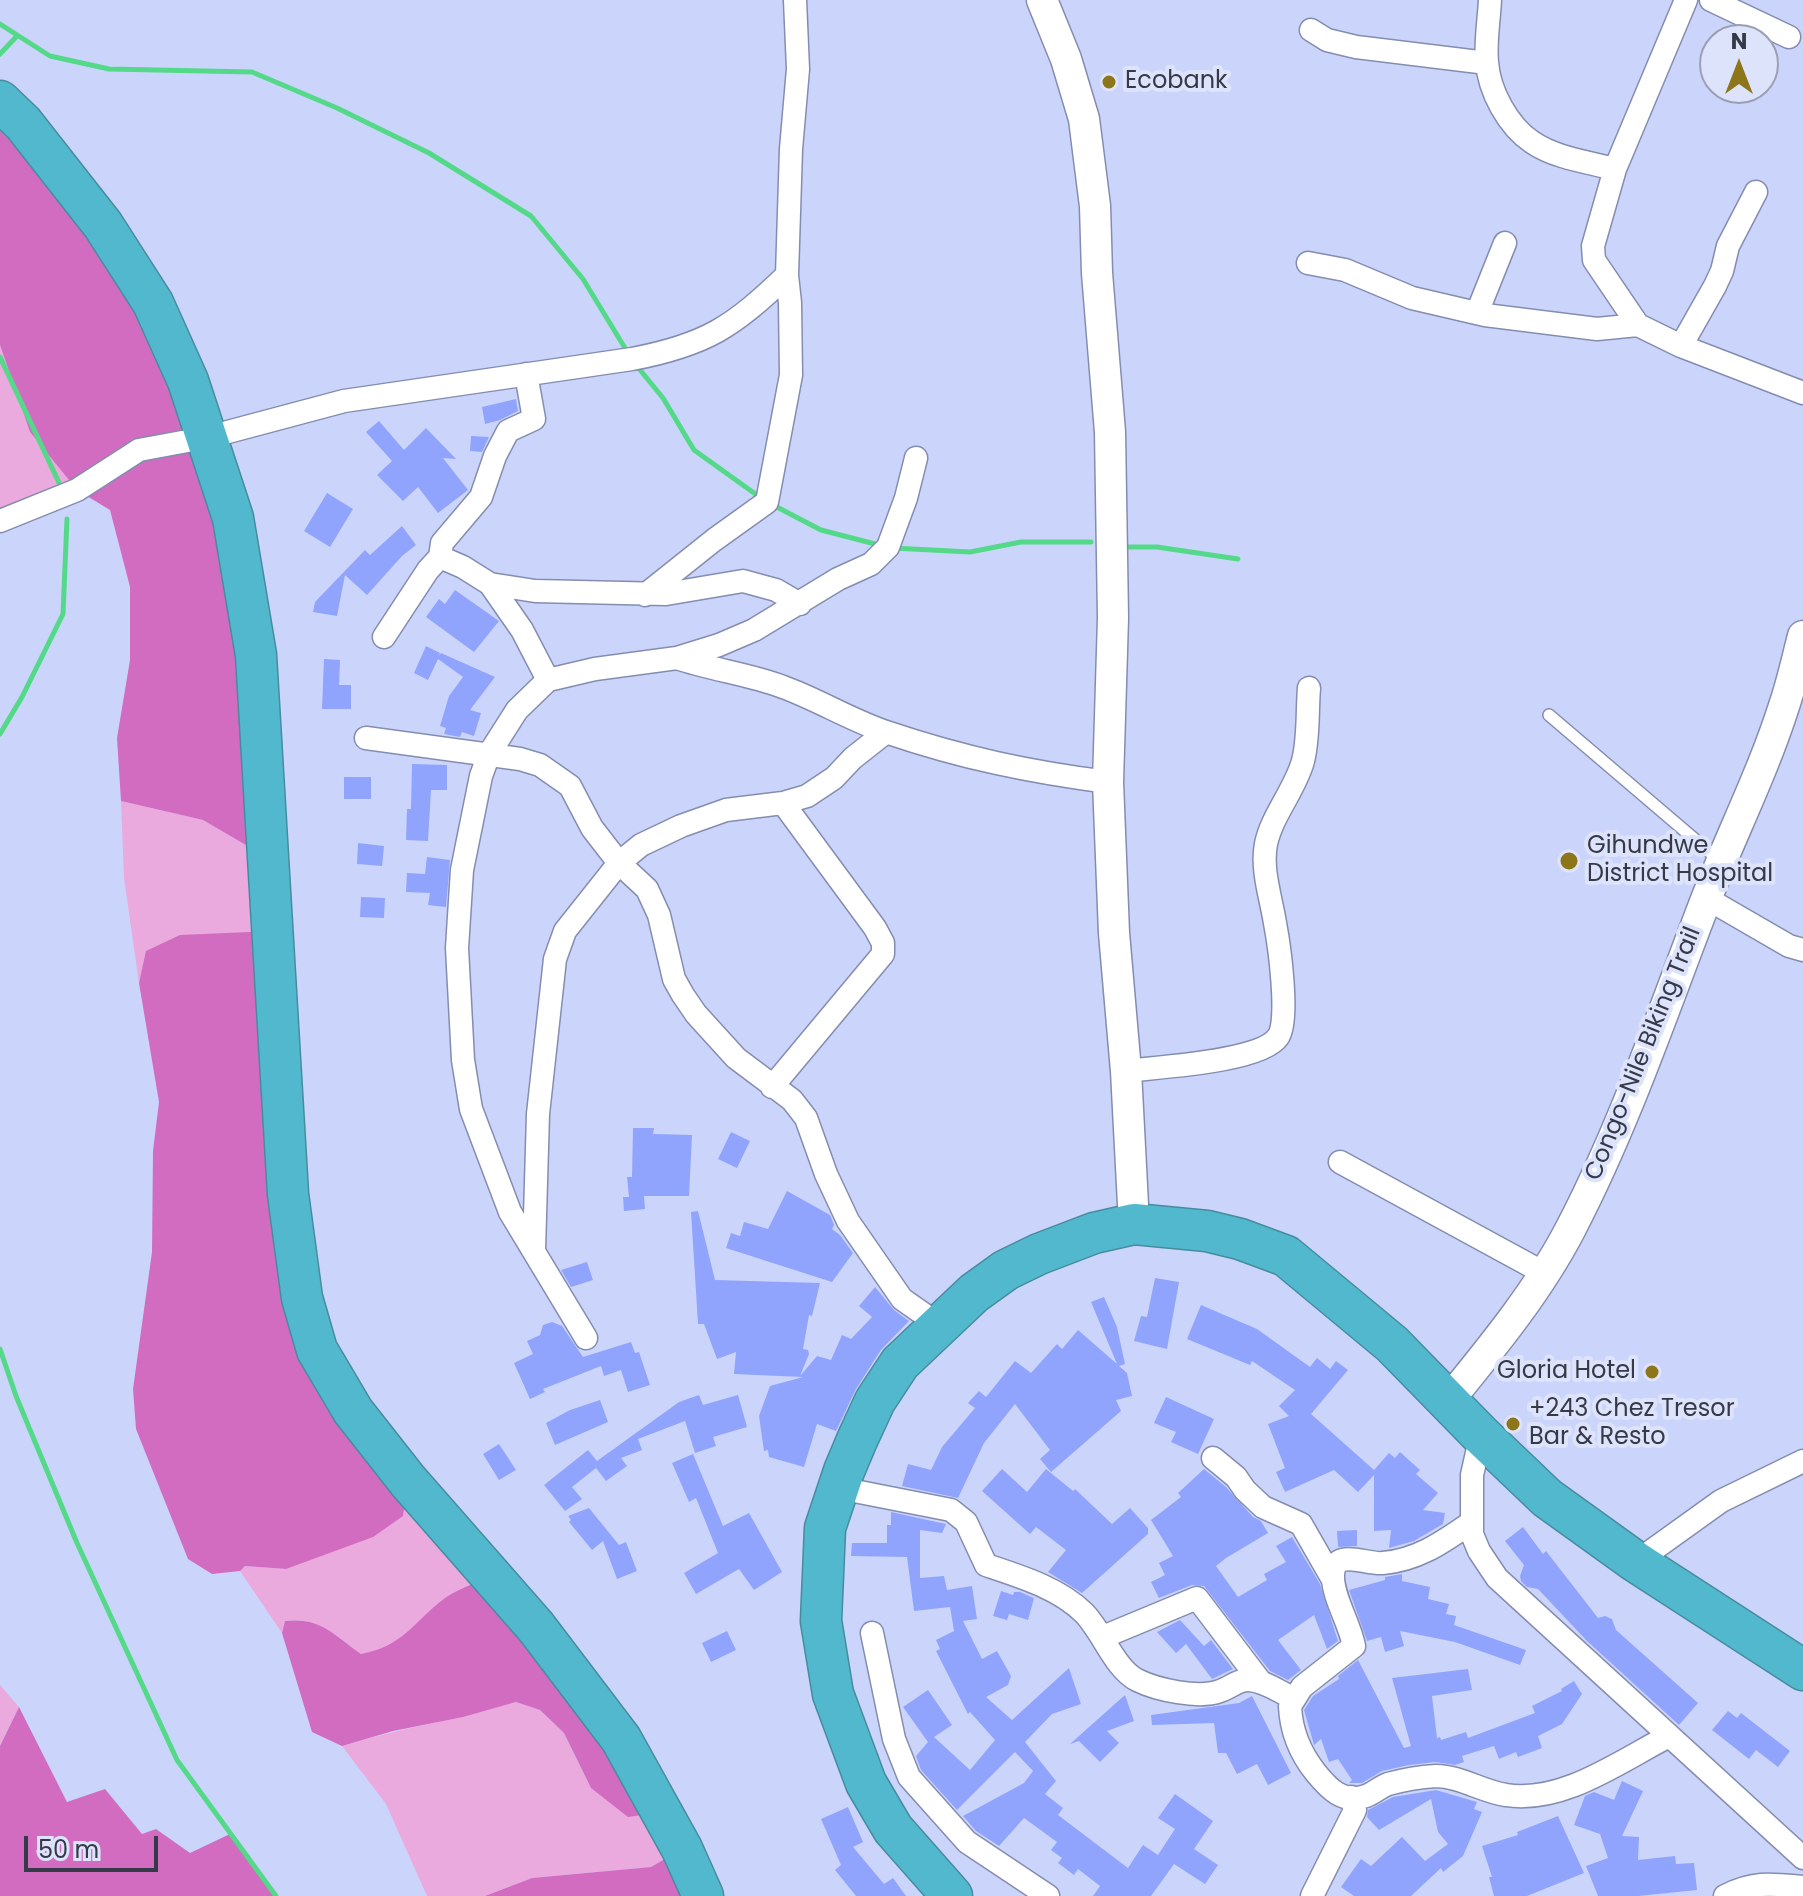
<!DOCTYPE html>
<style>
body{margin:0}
#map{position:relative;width:1803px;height:1896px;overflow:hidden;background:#cbd5fb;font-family:Poppins,sans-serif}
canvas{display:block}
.north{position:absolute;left:1699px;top:24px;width:80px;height:80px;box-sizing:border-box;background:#dde3fa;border:2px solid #9a9fb3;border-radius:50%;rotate:0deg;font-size:22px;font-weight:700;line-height:32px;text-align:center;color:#353948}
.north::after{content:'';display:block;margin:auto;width:28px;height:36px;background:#8d761a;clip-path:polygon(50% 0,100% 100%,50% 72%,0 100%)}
.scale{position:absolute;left:24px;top:1836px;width:134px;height:36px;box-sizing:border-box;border:4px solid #353948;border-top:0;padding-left:10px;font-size:24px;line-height:28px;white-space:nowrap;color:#353948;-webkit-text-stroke:6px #dde3fa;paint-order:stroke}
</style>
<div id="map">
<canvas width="1803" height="1896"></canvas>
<div class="north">N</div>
<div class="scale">50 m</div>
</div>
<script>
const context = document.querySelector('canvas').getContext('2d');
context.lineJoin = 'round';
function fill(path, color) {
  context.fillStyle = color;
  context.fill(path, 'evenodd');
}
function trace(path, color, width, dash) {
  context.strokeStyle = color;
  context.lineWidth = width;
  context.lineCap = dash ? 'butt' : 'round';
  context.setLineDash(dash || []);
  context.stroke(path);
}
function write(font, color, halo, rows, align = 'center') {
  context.font = font + ' Poppins,sans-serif';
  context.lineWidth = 8;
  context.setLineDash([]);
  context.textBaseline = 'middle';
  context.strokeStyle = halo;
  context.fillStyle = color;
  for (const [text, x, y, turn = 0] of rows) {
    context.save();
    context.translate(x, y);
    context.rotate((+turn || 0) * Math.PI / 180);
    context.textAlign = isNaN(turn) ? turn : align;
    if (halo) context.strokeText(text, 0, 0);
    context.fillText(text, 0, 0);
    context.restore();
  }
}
fill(new Path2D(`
 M0,345L30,432L77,490L0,521Z
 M121,801L203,820L268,858L273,931L147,951L139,983L124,878Z
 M408,1481L491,1576L384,1650L361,1654C334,1635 321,1617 285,1621L282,1633L240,1571L245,1566L286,1569Z
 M0,1685L19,1707L0,1746Z
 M516,1702L540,1710L564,1733L591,1788L662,1812L682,1849L651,1867L532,1878L485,1896H427L386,1804L342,1746C400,1728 458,1719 516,1702Z`), '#eaaadd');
fill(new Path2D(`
 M0,101L103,225L209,437L268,858L203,820L121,801L117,738L130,660V587L110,510L77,490L30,432L0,345Z
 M273,931L302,1298L408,1481L403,1516L373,1537L286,1569L245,1566L240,1571L212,1574L188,1559L136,1429L133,1389L152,1252L153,1151L159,1102L139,983L146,951L180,935Z
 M491,1576L662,1812L628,1817L591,1788L564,1733L540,1710L516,1702L463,1717L393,1731L342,1746L312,1732L282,1633L285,1621C321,1617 334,1635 361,1654C404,1646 413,1622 445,1598C458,1589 476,1583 491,1576Z
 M19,1707L67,1802L105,1789L142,1834L156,1829L190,1853L232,1833L274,1896H0V1746Z
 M682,1849L703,1896H485L532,1878L651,1867Z`), '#d26cc1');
trace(new Path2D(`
 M0,24L50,56L109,69L252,72L337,108L429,153L531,216L583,279L628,353
 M0,54L17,36
 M0,357L61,487
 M636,365L663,398L694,450L761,498
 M773,505L821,530L879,545
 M1127,547H1157L1238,559
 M893,548L970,552L1021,542H1091
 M0,734L22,697L63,614L67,519
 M0,1349L16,1396L77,1543L177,1760L276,1896`), '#54d989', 5);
fill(new Path2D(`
 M516,399L518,411L500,420L485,424L482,407Z
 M379,421L404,450L426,428L456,459L443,458L468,490L438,513L418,487L403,501L377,475L392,461L366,432Z
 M471,436L489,437L482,452L470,451Z
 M327,493L353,509L330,547L304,531Z
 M402,526L416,545L402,556L367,595L345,575L337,616L313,612L315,602L365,550L370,555Z
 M455,590L499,621L474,652L426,617L439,599L445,604Z
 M426,646L440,653L439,656L441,653L495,677L470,710L481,713L474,736L462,732L460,737L444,734L446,728L440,726L449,696L463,677L438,659L428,680L414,673Z
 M324,659L340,660L339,685H351V709H322Z
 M412,764L447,765V790H431L428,841L406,840L407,809H411Z
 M344,777H371V799H344Z
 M358,843L384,846L382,866L357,864Z
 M427,857L450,860L446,907L428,905L430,893L406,892L407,873L425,874Z
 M361,897L385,898L384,918L360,917Z
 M633,1128H654L653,1134L692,1135L689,1196H644L645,1209L624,1211L623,1197H629L627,1177H632Z
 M731,1132L750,1141L737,1168L718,1159Z
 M787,1191L830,1215L834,1225L832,1229L840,1235L853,1253L832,1282L726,1248L731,1233L740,1236L744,1222L768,1229Z
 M698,1211L715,1280L820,1283L812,1316L809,1315L803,1349L808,1350L809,1354L800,1376L817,1356L831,1360L842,1335L851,1339L872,1317L859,1306L875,1287L894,1310L909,1321L881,1350L856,1389L836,1431L817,1424L804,1467L769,1457L768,1450L764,1451L759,1416L770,1386L803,1377L734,1374L736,1352L717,1359L704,1324H698L691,1212Z
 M587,1262L593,1280L571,1287L561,1270Z
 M1155,1278L1179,1282L1167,1349L1134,1341L1141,1316L1147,1317Z
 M1104,1297L1117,1327L1125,1364L1119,1366L1127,1373L1132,1396L1116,1400L1121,1411L1051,1472L1040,1459L1050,1450L1015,1404L984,1443L958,1498L902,1486L908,1464L931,1470L942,1447L975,1408L968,1403L979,1391L986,1397L1015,1361L1031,1373L1057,1344L1062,1349L1078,1330L1117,1364L1091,1302Z
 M1201,1305L1257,1329L1310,1367L1317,1358L1330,1369L1336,1361L1348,1370L1311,1414L1374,1470L1389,1453L1395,1458L1400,1452L1420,1470L1416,1474L1438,1493L1423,1510L1445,1513L1443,1524L1414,1541L1389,1548L1391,1530L1374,1531V1475L1358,1492L1334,1470L1285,1492L1276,1472L1285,1468L1268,1424L1289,1416L1279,1406L1295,1390L1252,1361L1250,1365L1187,1339Z
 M552,1322L562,1326L583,1357L631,1342L635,1353L639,1352L650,1385L628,1392L621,1370L604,1376L601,1366L543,1389L545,1392L530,1399L514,1363L533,1354L527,1341L540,1335L543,1325Z
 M699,1395L703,1405L738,1395L747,1427L713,1437L716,1446L695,1453L685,1421L638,1439L642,1450L621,1458L627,1466L606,1481L596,1468L572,1487L582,1499L565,1511L544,1485L588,1450L597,1461L679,1402Z
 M1166,1397L1214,1419L1198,1454L1171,1442L1176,1432L1154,1423Z
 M600,1400L608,1422L555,1445L546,1423L570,1410Z
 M499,1444L516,1470L499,1480L483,1454Z
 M693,1454L723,1526L749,1513L782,1572L754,1590L739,1569L696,1594L684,1573L718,1553L696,1498L689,1502L672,1463Z
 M1002,1469L1027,1492L1046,1469L1073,1491L1075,1489L1112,1524L1130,1508L1148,1528V1534L1082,1593L1048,1572L1066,1550L1036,1527L1030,1534L982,1491Z
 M1204,1469L1226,1487L1253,1517L1261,1521L1268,1533L1226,1558L1216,1566L1238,1597L1267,1580L1264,1574L1286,1562L1276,1546L1292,1537L1320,1584L1338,1641L1327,1649L1314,1615L1278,1640L1301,1670L1288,1680L1270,1671L1204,1586L1192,1585L1159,1598L1151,1582L1165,1575L1159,1563L1173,1556L1151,1520L1181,1497L1178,1493Z
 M589,1508L619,1545L626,1542L637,1571L617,1579L603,1541L592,1550L569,1522L571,1520L568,1516Z
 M891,1512L946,1524L942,1533L920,1530V1578L944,1576L947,1590L972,1586L977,1619L963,1621L982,1659L997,1651L1011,1676L1008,1685L986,1697L1012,1720L1069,1668L1081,1704L1052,1714L1025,1742L1056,1781L1045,1794L1063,1808L1058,1815L1128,1868L1143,1845L1158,1855L1175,1829L1158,1818L1175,1794L1213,1821L1194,1849L1218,1865L1205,1884L1174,1864L1151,1896H1093L1100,1886L1078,1869L1074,1875L1058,1863L1062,1858L1051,1850L1057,1842L1024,1818L999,1846L976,1831L963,1816L1024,1783L1033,1771L1015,1752L957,1810L921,1770L916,1756L928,1742L903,1707L928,1690L952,1725L934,1737L970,1770L995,1740L970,1712L968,1714L936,1651L940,1649L936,1640L954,1631L950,1607L914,1611L907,1557L851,1556L852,1543H887V1525H891Z
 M1523,1527L1543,1554L1546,1551L1598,1618L1605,1616L1612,1619L1616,1630L1698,1703L1679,1725L1587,1641L1538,1589L1527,1587L1521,1581L1520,1576L1524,1565L1505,1541Z
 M1357,1530V1546L1338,1547L1337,1531Z
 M1402,1574V1581L1430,1587L1428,1599L1449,1604L1446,1614L1456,1616L1454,1625L1526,1650L1520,1665L1455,1642L1400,1631L1404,1646L1385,1652L1381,1637L1367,1641L1349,1590L1385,1580V1577Z
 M1001,1591L1013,1595L1014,1592H1020L1034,1598L1028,1620L1009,1614L1007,1620L993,1616Z
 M1180,1620L1204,1646L1211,1640L1233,1669L1212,1679L1186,1644L1176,1653L1157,1632Z
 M727,1631L736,1650L711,1662L702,1643Z
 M1358,1660L1404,1748L1411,1746L1392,1678L1468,1669L1472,1690L1432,1696L1437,1738L1440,1737L1441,1740L1466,1732L1468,1738L1535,1713L1532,1706L1562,1691L1561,1689L1574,1681L1582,1694L1562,1724L1538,1736L1542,1748L1518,1757L1516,1752L1499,1759L1494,1746L1462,1756L1464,1762L1455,1765L1435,1762L1409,1765L1382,1771L1362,1783H1349L1352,1780L1338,1759L1329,1762L1321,1739L1314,1745L1304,1710L1313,1696L1339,1679L1338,1676Z
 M1125,1695L1134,1721L1107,1731L1119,1743L1100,1762L1079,1741L1070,1744Z
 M1252,1696L1291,1773L1268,1785L1257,1764L1237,1774L1226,1753H1218L1214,1723L1152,1725L1151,1715L1239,1703Z
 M1728,1711L1737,1718L1741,1713L1790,1751L1778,1767L1756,1750L1749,1759L1712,1730Z
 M1622,1781L1643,1791L1622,1836L1639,1837L1638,1860L1675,1856L1676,1864L1694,1863L1697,1890L1638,1896H1598L1586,1866L1608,1858L1600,1834L1574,1825L1585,1796L1594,1792L1614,1800Z
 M1436,1790L1477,1802L1474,1809L1482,1812L1463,1856L1443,1872L1441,1868L1411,1896H1354L1341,1887L1361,1859L1371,1866L1402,1837L1425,1861L1448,1844L1438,1832L1431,1799L1379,1830L1367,1817L1368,1810L1393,1797Z
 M848,1807L863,1842L853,1847L884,1884L893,1878L906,1896H856L835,1870L841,1865L821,1819Z
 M1558,1816L1584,1873L1527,1896H1494L1489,1877H1492L1482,1846L1518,1835L1517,1832Z`), '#90a4fd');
const lane = new Path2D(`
 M1549,715L1719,860`);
const street = new Path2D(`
 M1490,0C1489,20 1485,43 1487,62C1489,91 1508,126 1532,142C1555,158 1588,162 1615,169
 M1711,0L1789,37
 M1311,30L1327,40L1356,47L1487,63
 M1308,263L1345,270L1412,298L1485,315L1597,329L1638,325L1681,346L1803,393
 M1477,313L1505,243
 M1638,325L1594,260L1593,246L1615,169L1686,0
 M1681,346L1715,286L1722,271L1728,246L1756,192
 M0,521L77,490L139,450L209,437L344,401L632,359C706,345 733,327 787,275
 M440,557L463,567L490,584L535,591L666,594L743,581L776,590L800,604
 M490,584L522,630L548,680
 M645,595L714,540L767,502L791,375L790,303L787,275L791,149L798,69L795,0
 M384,637L428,570L440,557L442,543L481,497L495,456L508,431L534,419L526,374
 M677,658C712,670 749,674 783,687C819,700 852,721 889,733C963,758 1030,772 1108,782
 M366,738L520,759L540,765L570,786L592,828L619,863L647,889L659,915L674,979L683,995L696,1014L736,1058L792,1100L806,1118L826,1174L848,1221L902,1299L939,1325
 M1706,898L1789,946L1803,950
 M1126,1071C1157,1067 1261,1062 1278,1037C1290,1021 1279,944 1275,923C1271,898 1261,869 1266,844C1272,815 1295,790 1303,761C1309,738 1307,711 1309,688
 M772,1087L883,954V943L875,928L783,803
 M1340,1162L1544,1273
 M534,1250L538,1114L555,959L565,931L619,863L641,845L681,826L726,810L783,803L807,796L834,778L853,758L886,732
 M586,1338L510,1212L471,1109L463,1060L457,948L462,870L481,776L489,754L517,710L548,680L595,669L677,658L719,645L754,630L838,579L871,564L888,547L906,498L916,458
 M1481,1435L1472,1475V1534L1479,1551L1497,1578L1803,1858
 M1213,1458L1236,1477L1245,1490L1263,1507L1301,1524L1332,1578
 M839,1488L951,1510L966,1522L986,1565C1019,1576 1059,1588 1084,1613C1102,1631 1115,1669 1137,1680C1157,1690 1199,1699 1220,1691C1230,1688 1237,1680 1248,1680C1264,1680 1279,1692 1293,1698
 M1472,1522C1444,1541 1419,1560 1383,1563C1366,1565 1334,1547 1333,1575C1332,1596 1350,1624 1354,1646L1302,1687L1290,1706C1291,1732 1300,1753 1316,1773C1329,1789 1343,1804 1366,1796C1374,1793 1380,1787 1388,1784C1403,1780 1420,1777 1436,1776C1460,1776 1483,1792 1506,1795C1563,1804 1620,1761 1669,1736
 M1636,1562L1721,1501L1803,1461
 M872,1633L894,1739L909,1777L967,1842L1048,1896
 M1103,1637L1197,1598L1260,1681
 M1312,1896L1355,1810L1351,1797
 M1725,1896C1754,1881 1772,1884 1803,1887`);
const secondary = new Path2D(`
 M1042,0L1066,59L1084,119L1095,206L1097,273L1110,432L1113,618L1108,782L1114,933L1126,1071L1134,1224
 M1449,1400C1493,1346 1539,1290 1571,1228C1626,1122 1664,1008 1707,897C1732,833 1763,772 1784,706C1792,683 1797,659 1803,636`);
const highway = new Path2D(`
 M0,101L23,123L103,225L153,303L188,381L233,518L256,655L288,1194L302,1298L317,1350L353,1411L408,1481L536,1627L621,1739L682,1849L703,1896
 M952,1896L893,1829L866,1783L833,1694L821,1621L825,1528L844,1471L857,1440L875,1401L900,1363L974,1293L1006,1270L1039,1254L1094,1233L1134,1224L1207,1231L1240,1239L1286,1256L1392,1344L1481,1435L1547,1498L1636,1562L1803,1670`);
trace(lane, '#848db0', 14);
trace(street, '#848db0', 25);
trace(secondary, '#848db0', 33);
trace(highway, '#478c9e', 43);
trace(lane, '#fff', 11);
trace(street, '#fff', 22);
trace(secondary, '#fff', 30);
trace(highway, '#51b8cd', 40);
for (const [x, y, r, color] of [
 [1109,82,8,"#8d761a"],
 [1569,861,10,"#8d761a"],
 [1652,1372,8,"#8d761a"],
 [1513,1424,8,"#8d761a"]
]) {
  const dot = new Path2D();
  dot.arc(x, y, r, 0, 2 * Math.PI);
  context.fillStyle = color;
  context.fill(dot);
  trace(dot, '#dde3fa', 3);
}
write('24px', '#353948', '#dde3fa', [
 ["Ecobank",1125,82],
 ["Gihundwe",1587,847],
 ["District Hospital",1587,875],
 ["Gloria Hotel",1636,1372,"right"],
 ["+243 Chez Tresor",1529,1410],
 ["Bar & Resto",1529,1438]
], 'left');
write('24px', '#353948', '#dde3fa', [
 ["Congo-Nile Biking Trail",1644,1054,-68]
]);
</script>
